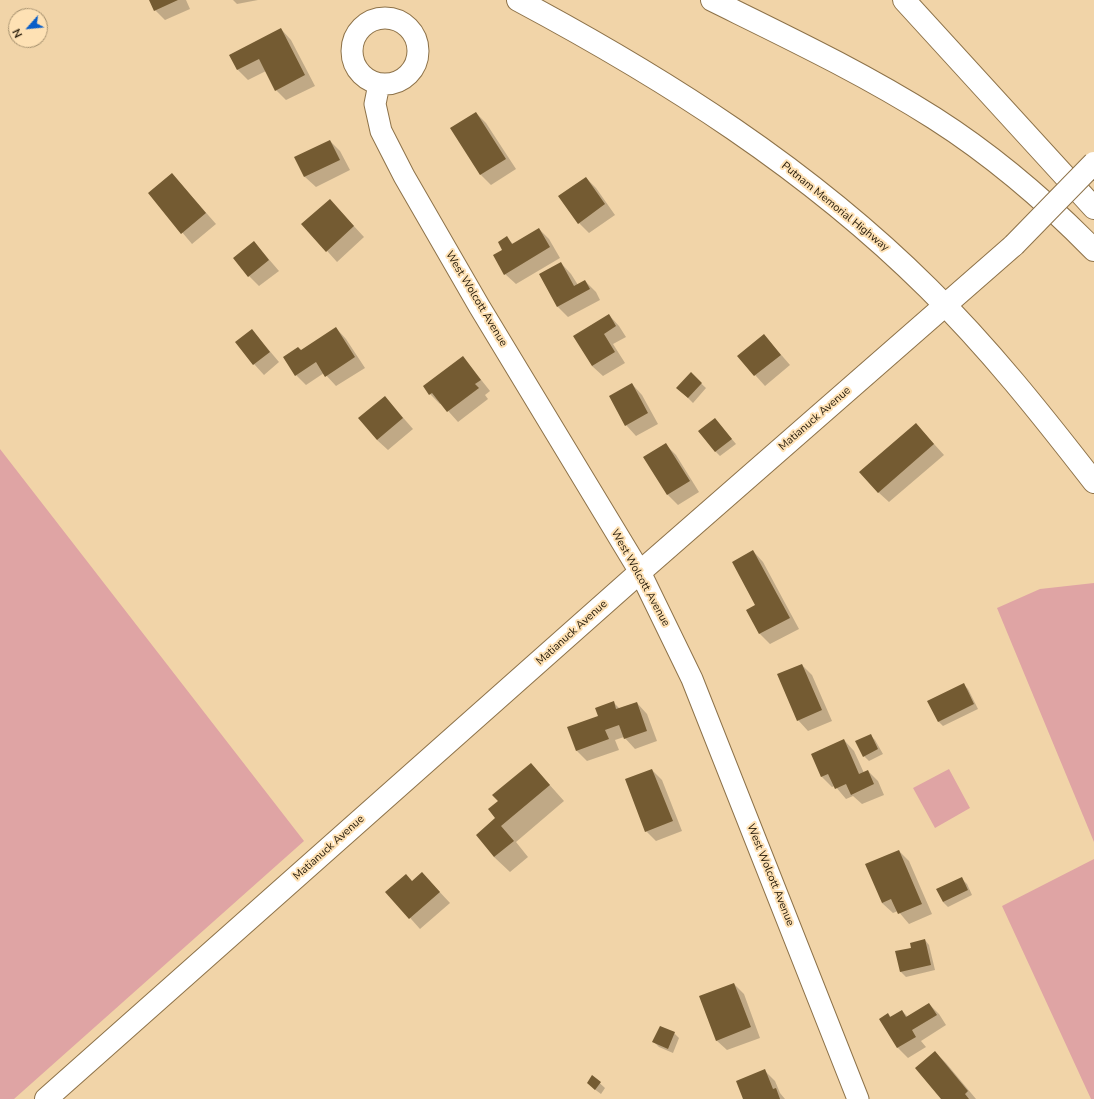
<!DOCTYPE html>
<style>
body{margin:0}
#map{position:relative;width:1094px;height:1099px;overflow:hidden;background:#f1d4a8;font-family:"Nunito Sans",sans-serif}
canvas{display:block}
.north{position:absolute;left:8px;top:8px;width:40px;height:40px;box-sizing:border-box;background:#fee1b4;border:1px solid #a6916f;border-radius:50%;rotate:243deg;font-size:11px;font-weight:700;line-height:16px;text-align:center;color:#231807}
.north::after{content:'';display:block;margin:auto;width:14px;height:18px;background:#095ec8;clip-path:polygon(50% 0,100% 100%,50% 72%,0 100%)}
</style>
<div id="map">
<canvas width="1094" height="1099"></canvas>
<div class="north">N</div>
</div>
<script>
const context = document.querySelector('canvas').getContext('2d');
context.lineJoin = 'round';
function fill(path, color) {
  context.fillStyle = color;
  context.fill(path, 'evenodd');
}
function trace(path, color, width, dash) {
  context.strokeStyle = color;
  context.lineWidth = width;
  context.lineCap = dash ? 'butt' : 'round';
  context.setLineDash(dash || []);
  context.stroke(path);
}
function write(font, color, halo, rows, align = 'center') {
  context.font = font + ' "Nunito Sans",sans-serif';
  context.lineWidth = 4;
  context.setLineDash([]);
  context.textBaseline = 'middle';
  context.strokeStyle = halo;
  context.fillStyle = color;
  for (const [text, x, y, turn = 0] of rows) {
    context.save();
    context.translate(x, y);
    context.rotate((+turn || 0) * Math.PI / 180);
    context.textAlign = isNaN(turn) ? turn : align;
    if (halo) context.strokeText(text, 0, 0);
    context.fillText(text, 0, 0);
    context.restore();
  }
}
fill(new Path2D(`
 M0,449L304,841L14,1099H0Z
 M1094,583V842L997,608L1040,589Z
 M949,769L970,808L935,828L913,788Z
 M1094,859V1099H1091L1002,906Z`), '#dfa4a4');
fill(new Path2D(`
 M150,0H186L190,9L165,20L155,10Z
 M233,0H258L237,4Z
 M281,29L291,40L315,86L286,100L276,90L266,71L248,80L238,70L230,55Z
 M476,113L486,123L516,169L491,185L481,175L451,128Z
 M330,141L340,151L350,170L316,187L305,177L296,158Z
 M172,174L216,224L192,244L149,193Z
 M586,178L596,188L615,215L589,233L579,223Z
 M340,211L364,237L337,262L303,224Z
 M539,229L549,239L560,258L516,284L505,274L504,250L507,238L513,244Z
 M254,242L279,271L259,286L249,276Z
 M561,263L571,274L578,285L585,281L596,292L600,300L568,317L558,307L540,275Z
 M609,315L619,326L626,337L613,344L625,363L603,376L592,366Z
 M336,328L346,339L365,368L336,386L324,373L306,385L296,375L301,351Z
 M252,330L279,362L264,375L254,364Z
 M764,335L790,365L765,386L738,356Z
 M463,357L490,391L485,395L488,399L458,422L441,403L440,404L430,394Z
 M691,374L706,388L693,403L678,388Z
 M632,384L642,395L658,424L636,436L626,425Z
 M385,397L413,429L388,450L377,440Z
 M715,419L736,444L720,456L715,451Z
 M916,424L944,455L889,502L878,492Z
 M666,445L676,455L699,492L678,505L668,495Z
 M753,551L763,562L799,629L770,644L760,634L747,611L756,606Z
 M802,665L812,675L832,721L808,731L798,720Z
 M963,684L968,689L978,709L943,726L938,721Z
 M613,702L620,709L637,703L647,714L657,741L635,749L624,737L615,740L619,750L587,761L577,751L569,727L599,717Z
 M870,735L875,740L883,754L869,761L864,756Z
 M844,740L854,751L864,773L868,771L878,781L884,795L862,804L853,796L846,799L835,786L832,787L822,777L812,754Z
 M531,764L564,801L516,842L528,857L510,872L494,857L499,801Z
 M652,770L662,780L682,831L656,841L646,831Z
 M899,851L909,861L932,914L909,924L898,911L893,913L882,903Z
 M422,873L450,903L420,929L387,892L413,882Z
 M962,879L967,884L972,895L948,907L943,902Z
 M925,940L929,945L935,970L906,977L901,972L896,952L912,948Z
 M734,984L744,994L760,1038L727,1050L716,1040Z
 M929,1004L939,1014L946,1025L921,1041L926,1047L908,1058L898,1048L880,1019L888,1014L891,1017L902,1011L908,1017Z
 M674,1033L679,1038L673,1053L659,1047L654,1042Z
 M935,1052L946,1063L976,1099H942Z
 M764,1070L775,1081L780,1093L785,1099H744Z
 M593,1077L605,1088L601,1094L593,1088Z`), '#0003');
fill(new Path2D(`
 M149,0H178L154,11Z
 M281,28L305,75L275,91L259,59L237,70L229,55Z
 M476,112L506,159L480,175L450,128Z
 M330,140L340,160L304,177L294,157Z
 M172,173L206,213L181,234L148,193Z
 M586,177L605,204L578,224L558,196Z
 M330,199L354,226L326,252L301,224Z
 M539,228L550,247L504,275L493,255L502,250L498,242L507,236L512,244Z
 M254,241L269,260L248,277L233,258Z
 M561,262L574,286L585,280L590,289L557,307L539,274Z
 M609,314L616,326L604,334L615,352L592,366L573,336Z
 M336,327L355,357L325,377L316,362L295,376L283,357L298,347L301,350Z
 M252,329L270,352L253,365L235,342Z
 M764,334L781,355L754,376L737,356Z
 M463,356L481,380L475,384L479,388L447,412L432,393L429,395L423,386Z
 M691,372L702,383L688,398L676,388Z
 M632,383L648,413L625,426L609,396Z
 M385,396L403,418L377,440L358,418Z
 M715,418L732,439L715,452L698,431Z
 M916,423L934,444L878,493L859,472Z
 M666,443L690,481L667,495L643,457Z
 M753,550L790,618L759,634L746,610L755,605L732,562Z
 M802,664L822,710L797,721L777,674Z
 M964,683L974,704L938,722L927,701Z
 M614,701L616,709L637,702L647,731L624,739L619,725L605,730L609,739L576,751L567,727L598,716L595,708Z
 M871,734L878,749L863,757L855,741Z
 M844,739L859,774L868,770L874,784L851,795L846,784L835,789L828,774L821,777L811,754Z
 M531,763L550,785L501,826L514,841L494,857L476,835L495,818L488,809L498,801L492,795Z
 M652,769L673,821L645,832L625,779Z
 M899,850L922,904L898,914L891,899L882,903L865,864Z
 M422,872L440,892L409,919L385,892L406,874L412,881Z
 M962,877L968,890L943,902L936,889Z
 M925,939L931,965L900,972L895,951L911,948L910,943Z
 M734,983L751,1027L716,1041L699,996Z
 M929,1003L937,1015L912,1030L916,1037L897,1048L879,1019L888,1013L890,1017L902,1010L906,1017Z
 M660,1026L675,1032L668,1049L652,1042Z
 M935,1051L968,1091L965,1094L969,1099H941L915,1068Z
 M765,1069L773,1089L776,1088L780,1099H743L736,1081Z
 M592,1075L601,1082L595,1090L587,1083Z`), '#745b32');
const minor = new Path2D(`
 M352 51a33 33 0 1 1 66 0a33 33 0 1 1-66 0Z
 M379,84L375,104L381,131L404,176L479,306L640,572L692,679L858,1099`);
const tertiary = new Path2D(`
 M46,1099L640,572L1014,245`);
const primary = new Path2D(`
 M518,0C666,79 808,169 928,288C989,348 1042,415 1094,482`);
const motorway = new Path2D(`
 M712,0C787,37 863,73 934,118C992,155 1045,200 1094,250
 M904,0L1094,208`);
trace(minor, '#8d7249', 23);
trace(tertiary, '#8d7249', 24);
trace(primary, '#8d7249', 24);
trace(motorway, '#8d7249', 24);
trace(minor, '#fff', 21);
trace(tertiary, '#fff', 22);
trace(primary, '#fff', 22);
trace(motorway, '#fff', 22);
const tertiaryBridge = new Path2D(`
 M1014,245L1094,163`);
trace(tertiaryBridge, '#8d7249', 24, []);
trace(tertiaryBridge, '#fff', 22);
write('11px', '#231807', '#fee1b4', [
 ["Putnam Memorial Highway",835,207,39],
 ["West Wolcott Avenue",476,299,59],
 ["Matianuck Avenue",815,419,-41],
 ["West Wolcott Avenue",640,578,61],
 ["Matianuck Avenue",572,633,-42],
 ["Matianuck Avenue",329,848,-42],
 ["West Wolcott Avenue",770,875,68]
]);
</script>
